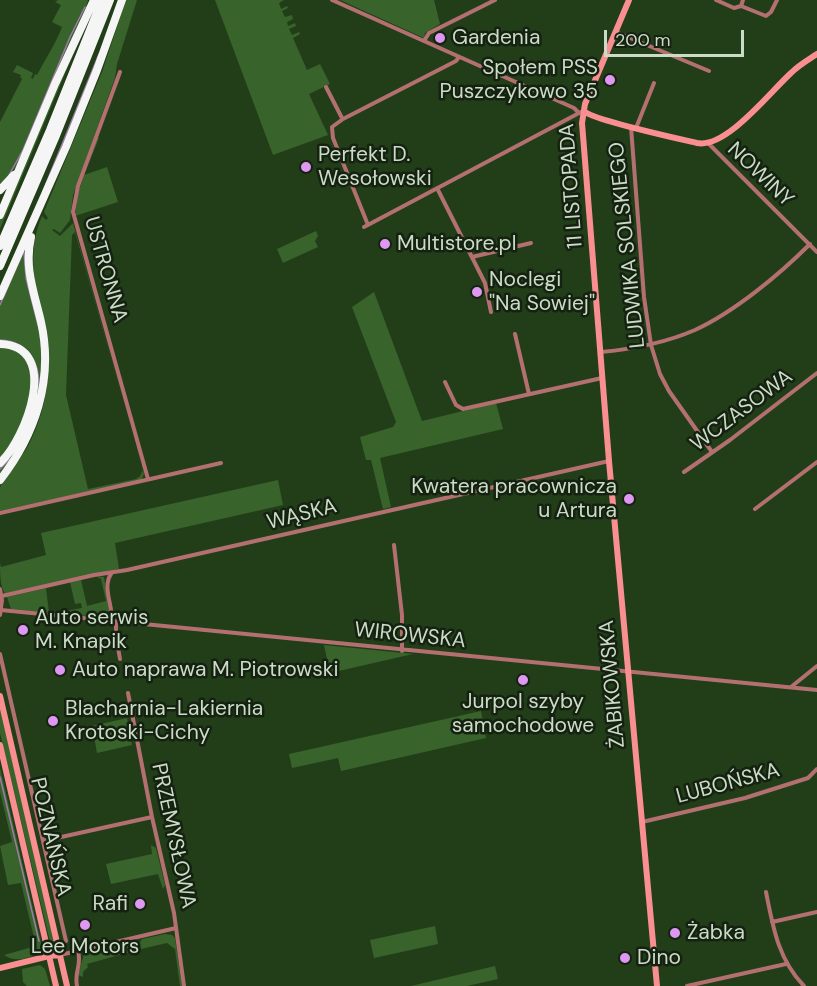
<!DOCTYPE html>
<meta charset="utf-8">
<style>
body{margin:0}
#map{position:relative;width:817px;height:986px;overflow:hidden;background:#223e19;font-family:"DM Sans",sans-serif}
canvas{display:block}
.scale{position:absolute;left:604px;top:30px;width:140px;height:27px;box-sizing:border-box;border:3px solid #cbdcc6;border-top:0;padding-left:8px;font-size:18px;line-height:21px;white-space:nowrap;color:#cbdcc6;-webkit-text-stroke:4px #152111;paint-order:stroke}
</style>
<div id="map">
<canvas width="817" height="986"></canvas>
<div class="scale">200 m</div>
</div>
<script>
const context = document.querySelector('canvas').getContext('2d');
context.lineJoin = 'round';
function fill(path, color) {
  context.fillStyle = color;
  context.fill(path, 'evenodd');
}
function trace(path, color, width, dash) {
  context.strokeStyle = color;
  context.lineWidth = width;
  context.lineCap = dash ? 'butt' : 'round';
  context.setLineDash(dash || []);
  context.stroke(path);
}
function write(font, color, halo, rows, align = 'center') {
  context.font = font + ' "DM Sans",sans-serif';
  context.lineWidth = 5;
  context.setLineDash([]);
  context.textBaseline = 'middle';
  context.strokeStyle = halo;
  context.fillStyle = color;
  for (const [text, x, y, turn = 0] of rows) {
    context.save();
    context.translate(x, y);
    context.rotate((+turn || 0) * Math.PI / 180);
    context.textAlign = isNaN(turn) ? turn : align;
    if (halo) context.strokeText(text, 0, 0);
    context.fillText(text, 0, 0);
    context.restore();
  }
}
fill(new Path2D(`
 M58,0H88L86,7L18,164L0,187V122L22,79L20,77L21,75L13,72L17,65L33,73L31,78L33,79L35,74L37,75C46,58 56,43 62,27L52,22L61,5L55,2Z
 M126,0H137L117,64L115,78L73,195L70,220L60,233L54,229L52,230L60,236L73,223L144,474L142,479L136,481L0,511C0,504 0,494 0,488C2,480 22,457 28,446C39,425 46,401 48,377C54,316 17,276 42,216L46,220L48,218L44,212L102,72ZM75,232L143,470L140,476L136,479L88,489L66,395L72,235Z
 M215,0H284L279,3L281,9L287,6L288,8L282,11L285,17L292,15L293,19L287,22L288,26L295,23L296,26L289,29L292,35L299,32L300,34L293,38L307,70L320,64L330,84L309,94L328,135L273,155Z
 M340,0H434L440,24L425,33L424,38Z
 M74,52L0,229V220L57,86Z
 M97,138H99L84,175L107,167L118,202L75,216L78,193Z
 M316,231L318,236L315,241L318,247L283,263L277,249Z
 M26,244C36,303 52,363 32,421C26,439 10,460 0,477V467L14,450L37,377L33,361L16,344L0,341V301Z
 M374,292L422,421L496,403L503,429L380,458L391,507L383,509L371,460H366L360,437L393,427L396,422L352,307Z
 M0,346L9,347L25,357L33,384L21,429L0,461Z
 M278,480L283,505L115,543L119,569L5,594C0,585 0,574 0,563L1,567L46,555L41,533Z
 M96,576L104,577L110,614L109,618L54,613L82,608L81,603L75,604L70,582L81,580L87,606L106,601L101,579Z
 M46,588L49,613L11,609L7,597Z
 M324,645L413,654L330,673Z
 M0,708L54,941L50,942L0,733Z
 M481,711L486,738L341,771L338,758L292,768L289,754Z
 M127,718L132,745L97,753L92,726Z
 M0,768L42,947C36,959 14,963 4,955L36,946L21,883L8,885L0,846L12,842L0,792Z
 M151,845L156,848L165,885L163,889L158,874L111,884L106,864L152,854Z
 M435,926L438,944L374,958L370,940Z
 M165,934L172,935L175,938L182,986H180L175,949L167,943L141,949L140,943L142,939Z
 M129,941L135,943L137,950L87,964L88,967L83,972V977L78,975L84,954Z
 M40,965L45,969L50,986H27L23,982L22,969Z
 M495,966L498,979L467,986H411Z`), '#38632b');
trace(new Path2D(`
 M9,175L23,150L70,37L85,7
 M43,191L99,54
 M24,252L26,278L38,325
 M0,305L25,248
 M0,340C28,341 40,362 39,389
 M0,469L10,459
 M0,777L39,941`), '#9f7ba9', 1.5);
trace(new Path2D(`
 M332,0L574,108L579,113
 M716,0L734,8L741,6L766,16L771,12L777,0
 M741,6L743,0
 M616,32L709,71
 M424,41L429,33L495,0
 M120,72L78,186L73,212L148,479
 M326,87L342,118
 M631,127L644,297L651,345L660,374L669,391L712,452
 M636,128L654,83
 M709,144L817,252
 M437,188L485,283L491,312
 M368,225L333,138L332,127L343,119L456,61L459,57
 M364,227L581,112
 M472,257L531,243
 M515,334L529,394
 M601,352C633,349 665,343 695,330C734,312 779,275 810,244
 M445,382L456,405L463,409L602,378
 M684,472L730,440L817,373
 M755,509L817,462
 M0,513L221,463
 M394,545L402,615V651
 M111,574C102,587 113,606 112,621
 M0,589L2,600L0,615
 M2,596L94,575L127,570L609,461
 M1,610L817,690
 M116,622V636L120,659
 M0,654L43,841L152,817
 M791,687L817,666
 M128,693L152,817L174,913L184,986
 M642,822L745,798L808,778L817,769
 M43,841L66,941
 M766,892C773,927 778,959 804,986
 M772,922L817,912
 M60,955L176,928
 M77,986C74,971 82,966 78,951
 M687,986L786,964`), '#b47071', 4);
trace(new Path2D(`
 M629,0L585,104L582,123L609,461L657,986
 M584,111C592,120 680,139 697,143C726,149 770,92 791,73C799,65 808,60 817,54
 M0,696L67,986
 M0,745L56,986
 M0,968L49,956L60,955`), '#fa8f92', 6);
trace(new Path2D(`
 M0,190L14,175
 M0,215L55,84L94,0
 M0,246L50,130L102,0
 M0,266L55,138L110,0
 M0,296L66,147L97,70L122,0
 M0,344C62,346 26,439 0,463
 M0,480C35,435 54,380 41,322C34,292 24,267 31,237`), '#f5f5f5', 8);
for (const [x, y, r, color] of [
 [440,38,6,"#de98f2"],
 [610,80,6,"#de98f2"],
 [306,167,6,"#de98f2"],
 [385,244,6,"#de98f2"],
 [477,292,6,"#de98f2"],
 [629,499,6,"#de98f2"],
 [23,630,6,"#de98f2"],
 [60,670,6,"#de98f2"],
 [523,680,6,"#de98f2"],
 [53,721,6,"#de98f2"],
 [140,904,6,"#de98f2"],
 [85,925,6,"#de98f2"],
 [675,933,6,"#de98f2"],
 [625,958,6,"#de98f2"]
]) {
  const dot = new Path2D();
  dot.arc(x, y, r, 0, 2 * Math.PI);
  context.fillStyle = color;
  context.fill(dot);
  trace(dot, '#152111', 2);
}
write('21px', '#cbdcc6', '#152111', [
 ["Gardenia",452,38],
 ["Społem PSS",598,68,"right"],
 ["Puszczykowo 35",598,92,"right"],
 ["Perfekt D.",318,155],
 ["Wesołowski",318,179],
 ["Multistore.pl",397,244],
 ["Noclegi",489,280],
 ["\"Na Sowiej\"",489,304],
 ["Kwatera pracownicza",617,487,"right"],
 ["u Artura",617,511,"right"],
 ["Auto serwis",35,618],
 ["M. Knapik",35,642],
 ["Auto naprawa M. Piotrowski",72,670],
 ["Jurpol szyby",523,702,"center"],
 ["samochodowe",523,726,"center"],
 ["Blacharnia-Lakiernia",65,709],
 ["Krotoski-Cichy",65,733],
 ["Rafi",128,904,"right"],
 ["Żabka",687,933],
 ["Lee Motors",85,947,"center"],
 ["Dino",637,958]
], 'left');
write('21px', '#cbdcc6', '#152111', [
 ["NOWINY",760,175,44],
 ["11 LISTOPADA",572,186,-94],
 ["LUDWIKA SOLSKIEGO",628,245,-96],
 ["USTRONNA",105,270,74],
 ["WCZASOWA",742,411,-37],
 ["WĄSKA",302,515,-14],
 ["WIROWSKA",410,636,6],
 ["ŻABIKOWSKA",613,684,-95],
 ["LUBOŃSKA",728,784,-15],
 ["PRZEMYSŁOWA",173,836,78],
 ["POZNAŃSKA",50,837,77]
]);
</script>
